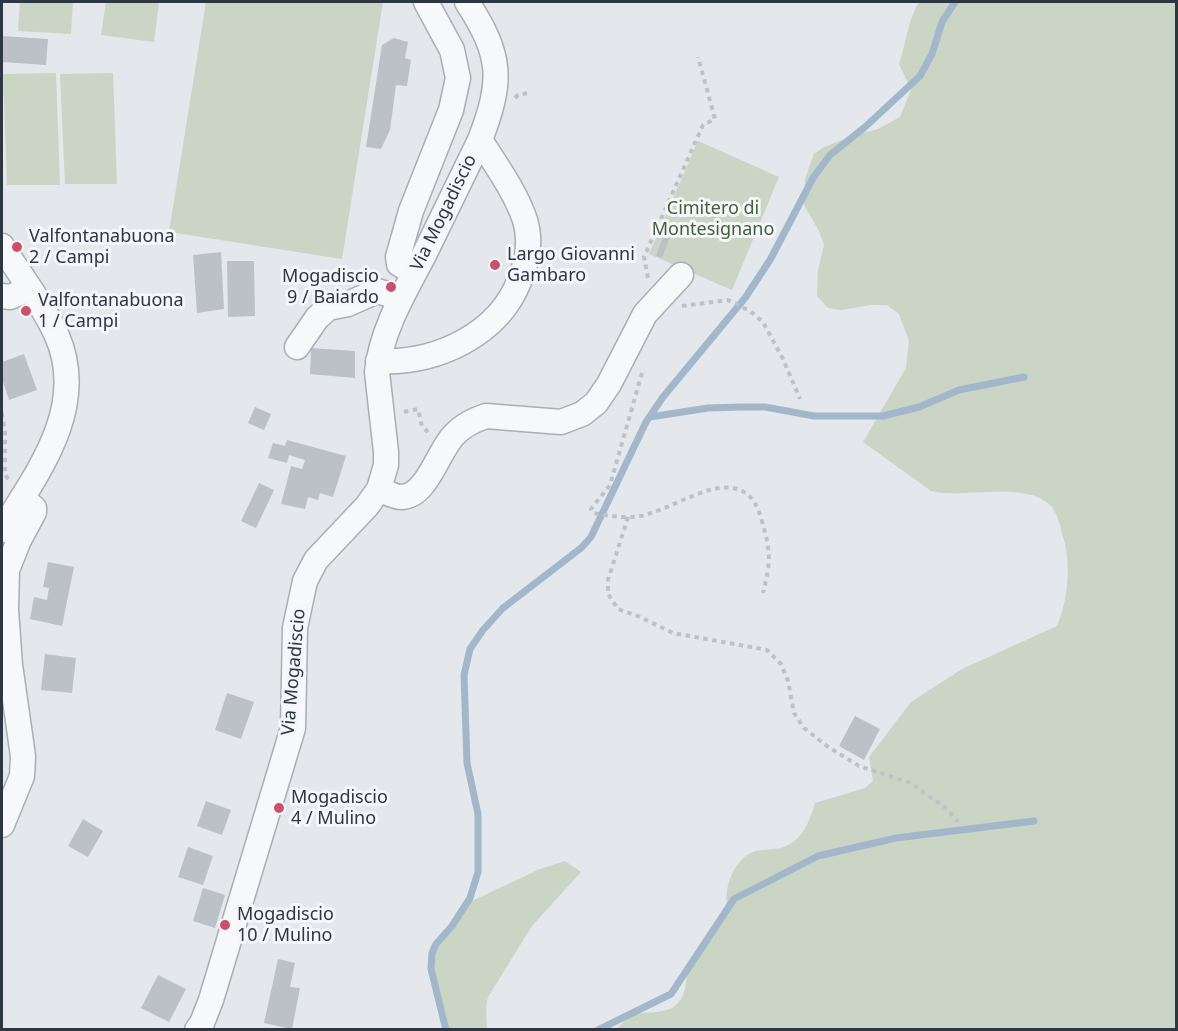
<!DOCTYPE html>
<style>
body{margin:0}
#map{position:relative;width:1178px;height:1031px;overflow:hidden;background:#e4e7eb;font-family:"Noto Sans",sans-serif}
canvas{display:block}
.frame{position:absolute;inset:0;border:3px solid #2d3643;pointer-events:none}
</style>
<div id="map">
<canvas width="1178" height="1031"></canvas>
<div class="frame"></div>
</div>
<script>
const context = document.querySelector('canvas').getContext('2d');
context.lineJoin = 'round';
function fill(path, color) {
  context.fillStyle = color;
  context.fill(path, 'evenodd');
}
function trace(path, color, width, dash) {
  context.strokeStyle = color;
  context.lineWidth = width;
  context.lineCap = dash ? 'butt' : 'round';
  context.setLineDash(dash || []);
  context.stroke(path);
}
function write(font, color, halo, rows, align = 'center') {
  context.font = font + ' "Noto Sans",sans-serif';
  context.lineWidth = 6;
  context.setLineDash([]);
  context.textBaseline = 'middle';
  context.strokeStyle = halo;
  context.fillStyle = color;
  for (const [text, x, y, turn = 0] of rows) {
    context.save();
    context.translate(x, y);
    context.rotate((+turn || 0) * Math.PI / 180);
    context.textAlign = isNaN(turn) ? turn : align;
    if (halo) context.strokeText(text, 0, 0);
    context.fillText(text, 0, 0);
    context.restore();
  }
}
fill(new Path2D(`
 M20,2H73L71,34L18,31Z
 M106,2H159L154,42L101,35Z
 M206,2H383L342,259L169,232Z
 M919,2H1176V1029H616C622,1024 630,1014 639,1013C654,1012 671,1014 681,999C688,988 685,974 690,963L727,904C724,885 736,856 756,851C765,849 775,850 784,847C803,840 810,820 815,803L865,788L873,781L869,757L911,702L962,669L1057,626C1068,601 1071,566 1064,540C1060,528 1060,517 1051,506C1028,480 961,499 931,491L863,442L906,368L909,341L899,314L887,305H870L842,310L828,308L817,296L818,270L824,245L819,231L804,205L805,179L814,154L824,147L852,136L878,129L900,117L911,90L899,64C906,44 908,19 919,2Z
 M56,73L60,185H7L3,74Z
 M113,73L117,184H65L60,74Z
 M698,141L779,177L732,290L649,254Z
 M565,861L581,872L532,926L488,997L486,1007L487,1029H444L432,965L435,945L456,916L472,901L540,869Z`), '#cad5c6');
trace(new Path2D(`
 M650,417L708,408L740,407H765L814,416H883L919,407L959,390L1024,377
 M446,1030L431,969L432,953L436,944L452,926L470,898L478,872V814L467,763L464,675L470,649L483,630L503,608L581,548L591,537L646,422L663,397L745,298L770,260L813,178L830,155L865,127L920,76L932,54L942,22L955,2
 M598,1030L671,994L734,899L818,856L896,838L1034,821`), '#a2b7c9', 7);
fill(new Path2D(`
 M2,36L48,39L46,65L2,62Z
 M394,38L408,42L405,58L411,60L407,86L396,85L390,130L381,149L366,147L382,45Z
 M664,234L670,237L662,258L656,256Z
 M221,252L224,309L197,313L193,255Z
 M227,261H254L255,316L228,317Z
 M311,348L355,351V378L310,374Z
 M24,354L37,390L9,400L2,379V362Z
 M255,407L271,414L264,430L248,423Z
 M287,440L346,456L333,497L320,493L318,500L308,497L305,509L281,504L291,466L302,469L305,460L289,455L287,463L268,458L273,443L285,446Z
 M259,483L274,490L256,528L241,521Z
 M48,562L74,567L62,626L30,619L34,597L47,600L49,588L43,587Z
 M45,654L76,658L72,693L41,690Z
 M227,693L254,702L241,739L215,730Z
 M855,716L880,729L864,760L839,746Z
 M206,801L231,810L222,835L197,826Z
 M83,819L103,831L88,857L68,846Z
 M188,847L213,856L203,885L178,877Z
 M203,888L225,895L215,928L193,921Z
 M278,959L295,963L290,987L300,988L292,1029L264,1023Z
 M158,975L186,989L169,1022L141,1008Z`), '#bcc1c8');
const minor = new Path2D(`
 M2,246C20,275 43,304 57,336C88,407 38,472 2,530
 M414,273L399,264L398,257L411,211L451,110L458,78L452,50L426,2
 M2,296L10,297L29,289
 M297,347L317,318L328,308L348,304L377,291L401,298
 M378,361C436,364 499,335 520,279C528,260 531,240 525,220C515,191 496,165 480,140
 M379,489C386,492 394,497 401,497C427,497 438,451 454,435C463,425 474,420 486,416L561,422L582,414L596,403L609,384L645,314L681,275
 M2,825L22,776L23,756L10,665L6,610L7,570L19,540L34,512V508L22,498
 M197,1030L202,1023L211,1000L293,728L295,628L305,581L316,560L367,506L379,489L386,465V452L377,372C381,331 404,293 423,257C442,218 461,179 480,140C503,80 502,56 467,2`);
trace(minor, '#a9aeb5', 27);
trace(new Path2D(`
 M515,98L518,95L528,93
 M648,278L644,257L703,125L715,119L698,57
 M682,306L728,300L750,311L763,322L783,359L800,399
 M642,373L610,485L591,509L593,513C611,516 631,520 648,514C689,502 745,457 762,521C771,554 771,560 763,593
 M404,412L418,409L422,426L428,432
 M2,413L5,432V475L9,480
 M628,517L608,580V594L618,609L640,617L673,633L767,650L781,664L788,681L794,713L804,728L827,746L859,766L911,783L947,809L958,822`), '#bec2c7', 4, [4.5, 4.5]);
trace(minor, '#f7f8fa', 24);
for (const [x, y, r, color] of [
 [17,247,6,"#c8526a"],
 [495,265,6,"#c8526a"],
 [391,287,6,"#c8526a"],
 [26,311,6,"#c8526a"],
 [279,808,6,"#c8526a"],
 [225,925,6,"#c8526a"]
]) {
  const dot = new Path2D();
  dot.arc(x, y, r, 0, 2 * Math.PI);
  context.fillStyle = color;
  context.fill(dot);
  trace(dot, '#f4f6f9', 2);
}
write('18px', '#435e3b', '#f4f6f9', [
 ["Cimitero di",713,209],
 ["Montesignano",713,230]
]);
write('18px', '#2d3643', '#f4f6f9', [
 ["Via Mogadiscio",444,213,-64],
 ["Via Mogadiscio",294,672,-85]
]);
write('18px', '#2d3643', '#f4f6f9', [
 ["Valfontanabuona",29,237],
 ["2 / Campi",29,258],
 ["Largo Giovanni",507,255],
 ["Gambaro",507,276],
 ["Mogadiscio",379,277,"right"],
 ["9 / Baiardo",379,298,"right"],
 ["Valfontanabuona",38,301],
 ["1 / Campi",38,322],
 ["Mogadiscio",291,798],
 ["4 / Mulino",291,819],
 ["Mogadiscio",237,915],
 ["10 / Mulino",237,936]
], 'left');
</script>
